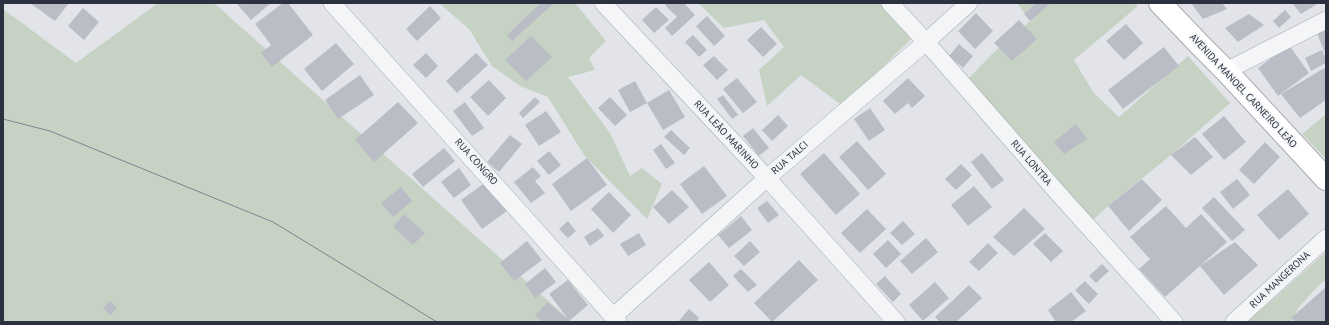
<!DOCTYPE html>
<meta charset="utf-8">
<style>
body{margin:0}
#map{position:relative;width:1329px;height:325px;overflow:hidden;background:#e2e4e9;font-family:"PT Sans",sans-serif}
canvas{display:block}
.frame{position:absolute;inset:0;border:4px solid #2c313f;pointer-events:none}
</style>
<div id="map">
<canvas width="1329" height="325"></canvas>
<div class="frame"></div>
</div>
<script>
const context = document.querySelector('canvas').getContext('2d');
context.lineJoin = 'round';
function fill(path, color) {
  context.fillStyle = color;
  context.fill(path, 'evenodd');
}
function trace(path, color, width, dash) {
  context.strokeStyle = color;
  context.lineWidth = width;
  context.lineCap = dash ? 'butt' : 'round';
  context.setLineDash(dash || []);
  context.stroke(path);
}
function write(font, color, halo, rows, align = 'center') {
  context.font = font + ' "PT Sans",sans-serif';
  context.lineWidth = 3;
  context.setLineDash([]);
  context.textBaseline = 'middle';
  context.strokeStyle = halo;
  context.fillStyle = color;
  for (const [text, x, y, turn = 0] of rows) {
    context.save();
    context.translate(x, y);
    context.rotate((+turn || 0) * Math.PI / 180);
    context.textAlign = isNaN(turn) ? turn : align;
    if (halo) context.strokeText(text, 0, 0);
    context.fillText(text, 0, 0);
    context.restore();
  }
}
fill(new Path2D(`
 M158,3H214L572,322H3V9L76,63Z
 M439,3H575L606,41L589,58L595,70L568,77L610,133L630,176L642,168L662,184L647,219L584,155L548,97L520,86L492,66L469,29Z
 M698,3H880L912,38L843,106L801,75L767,106L759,70L784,47L764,20L724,28Z
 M1017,3H1135L1138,6L1074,60L1093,92L1119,117L1188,56L1230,103L1171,155L1108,206L1090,223L1057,192L969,78L990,56L1030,21Z
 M1326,114V159L1302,134Z
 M1326,252V280L1321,283L1299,307L1291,322H1244L1261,310Z`), '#c6d2c4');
fill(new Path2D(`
 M30,3H69L55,21Z
 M236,3H271L251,20Z
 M283,3H288L313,35L272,67L261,53L271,45L255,24Z
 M541,3H554L512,41L507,35Z
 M667,3H684L695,15L672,36L665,28L677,17L665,5Z
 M1036,3H1051L1030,21L1024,14Z
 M1191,3H1222L1227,9L1203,19Z
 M1292,3H1319L1301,14Z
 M430,6L441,18L417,41L406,29Z
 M656,7L669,20L654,33L642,20Z
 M83,8L99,22L84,40L68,26Z
 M1285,10L1291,17L1279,28L1273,21Z
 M976,13L993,31L975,49L958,31Z
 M1249,14L1264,25L1238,42L1225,28Z
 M707,16L725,36L714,46L696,26Z
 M1019,20L1037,39L1012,61L994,43Z
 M1126,24L1143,43L1124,60L1106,41Z
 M761,27L777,44L763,57L747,40Z
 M1326,29V56L1317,33Z
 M693,35L707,50L699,57L685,42Z
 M531,36L552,57L526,81L505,60Z
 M336,43L354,64L322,91L304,69Z
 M959,44L973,56L963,68L949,56Z
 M1289,45L1309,73L1278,96L1258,68Z
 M1164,47L1179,66L1123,109L1108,90Z
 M1322,50L1326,58V63L1311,71L1305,58Z
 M426,53L438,66L426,78L413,65Z
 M476,53L488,65L457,93L446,81Z
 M714,56L728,70L717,80L703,65Z
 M1326,67V100L1300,118L1281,94Z
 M360,75L374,95L338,119L325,100Z
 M737,78L757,102L743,113L723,89Z
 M908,78L925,96L912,108L908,103L895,114L883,101Z
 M489,80L506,98L488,116L470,97Z
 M635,81L647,103L669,90L685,117L663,130L647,103L630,112L618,90Z
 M723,95L738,115L732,119L717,99Z
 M535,97L540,102L523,118L519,113Z
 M610,97L627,115L615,126L598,108Z
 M398,102L418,123L374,162L355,140Z
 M465,102L484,128L472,136L453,111Z
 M870,108L885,130L869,141L854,119Z
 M546,111L561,132L539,146L525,125Z
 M778,115L788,126L772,141L762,130Z
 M1224,116L1246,142L1224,160L1202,134Z
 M1076,124L1087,139L1064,154L1054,142Z
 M753,128L769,148L759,156L743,136Z
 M671,130L690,148L684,155L664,137Z
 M510,135L522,144L499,172L487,162Z
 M1195,137L1213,157L1191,175L1171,155Z
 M857,141L886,174L868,190L839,157Z
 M1265,142L1280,157L1254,184L1239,170Z
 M661,144L675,163L666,169L653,150Z
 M444,148L455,161L423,187L412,174Z
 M549,151L561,165L549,175L537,161Z
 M824,153L860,194L836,215L800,174Z
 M982,153L1004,180L992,189L971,162Z
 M587,158L607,185L571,211L552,184Z
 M961,164L972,175L956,190L945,179Z
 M704,166L727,196L702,214L680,184Z
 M533,167L541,176L535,181L545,193L531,203L514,182Z
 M459,168L471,185L454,198L441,182Z
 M1142,179L1162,200L1129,231L1108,206Z
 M1237,179L1250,195L1233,209L1220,192Z
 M486,182L507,211L482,229L461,200Z
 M974,186L992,207L968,226L951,205Z
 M401,187L412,201L393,217L381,203Z
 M1288,189L1309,214L1279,240L1257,215Z
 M672,190L689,207L669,224L653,207Z
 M609,192L631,215L613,233L591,209Z
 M1214,197L1245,230L1232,241L1202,208Z
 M767,201L779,215L768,223L757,208Z
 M1166,206L1186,228L1201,214L1227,242L1200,266L1235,242L1258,265L1224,295L1200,266L1165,297L1139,269L1150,259L1130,237Z
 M1024,208L1045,229L1014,256L993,237Z
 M867,209L886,229L860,253L841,233Z
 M404,214L425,233L413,245L393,227Z
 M741,216L752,230L729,248L718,235Z
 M568,221L576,231L568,238L559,229Z
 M903,221L915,234L902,245L890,233Z
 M598,228L604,236L590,246L584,237Z
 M639,233L646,245L628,256L620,244Z
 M1045,233L1063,251L1051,262L1033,244Z
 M926,238L938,252L912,274L900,261Z
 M888,240L901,254L886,268L873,254Z
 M527,241L542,260L514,281L500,263Z
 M750,241L760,252L744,266L734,256Z
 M988,243L998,253L979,271L969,262Z
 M799,260L818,280L772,322L754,303Z
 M709,262L729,285L710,302L689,280Z
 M1102,264L1109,271L1096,283L1089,276Z
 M545,268L556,282L535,298L525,284Z
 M741,269L757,285L748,292L733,276Z
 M885,276L901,294L893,302L876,284Z
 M568,280L588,305L568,322H544L535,316L547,302L569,320L549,294Z
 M1085,281L1098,294L1089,304L1075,290Z
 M935,282L949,298L923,321L909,305Z
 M969,285L982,298L956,322H940L935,317Z
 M1326,287V322H1295L1291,318Z
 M1071,292L1086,311L1071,322H1056L1048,310Z
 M110,301L117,308L110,315L103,308Z
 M689,309L699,318L696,322H678Z`), '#babdc5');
const minor = new Path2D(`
 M332,3L618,322
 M603,3L767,178L896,322
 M890,3L926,42L1057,192L1174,322
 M1226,71L1326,20
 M614,316L767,178L926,42L969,3
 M1234,322L1326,238`);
const secondary = new Path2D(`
 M1160,3L1201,46L1226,71L1326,179`);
trace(minor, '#a8abb3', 18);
trace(secondary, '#a8abb3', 24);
trace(minor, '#f4f5f7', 17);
trace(secondary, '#fff', 22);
trace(new Path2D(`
 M3,119L50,131L273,222L437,322`), '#7d8391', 1);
write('10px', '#2c313f', '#f1f3f6', [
 ["AVENIDA MANOEL CARNEIRO LEÃO",1243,91,47],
 ["RUA LEÃO MARINHO",726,135,47],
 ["RUA TALCI",790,158,-41],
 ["RUA CONGRO",476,162,48],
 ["RUA LONTRA",1031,163,49],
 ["RUA MANGERONA",1280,280,-43]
]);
</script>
